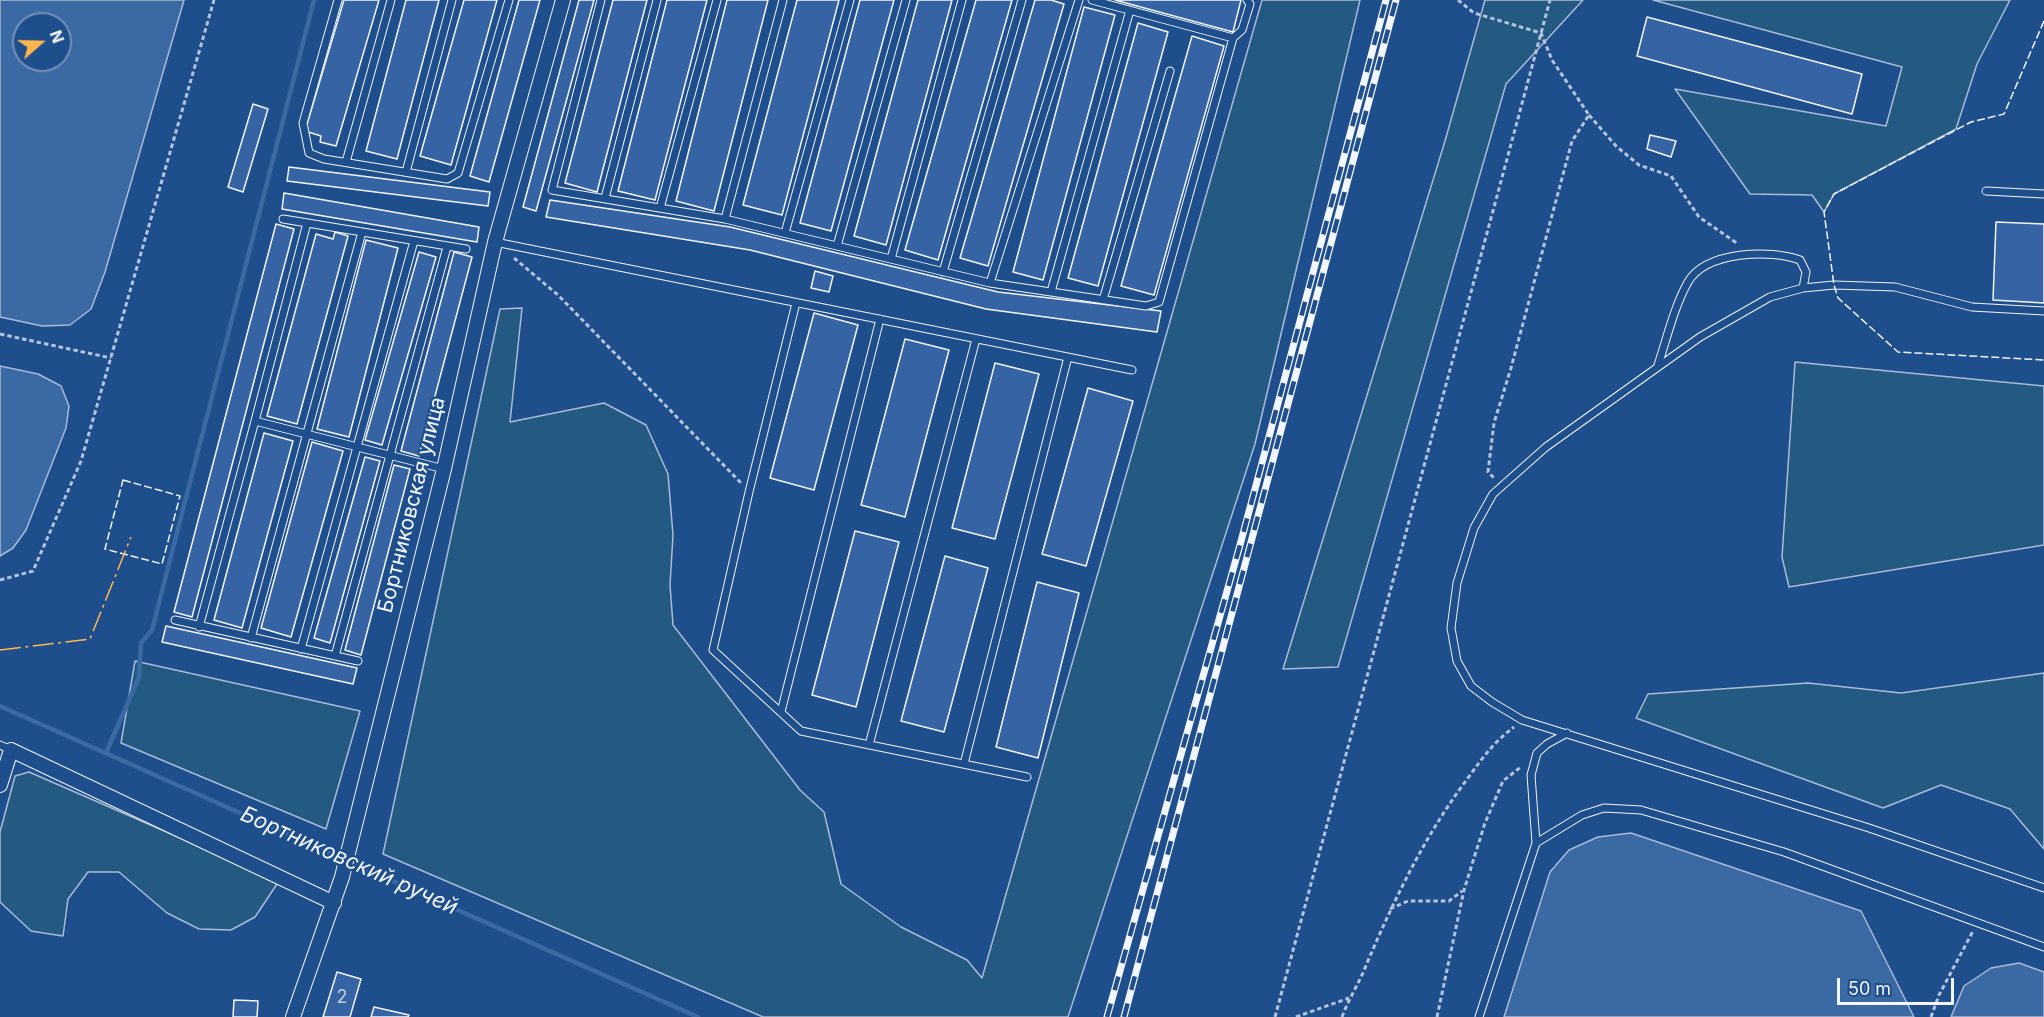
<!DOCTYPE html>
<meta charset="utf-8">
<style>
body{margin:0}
#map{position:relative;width:2044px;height:1017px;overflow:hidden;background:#1f4e8c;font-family:Inter,sans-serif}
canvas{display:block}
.north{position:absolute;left:12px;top:12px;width:60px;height:60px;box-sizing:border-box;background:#1f4e8c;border:2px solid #7391ba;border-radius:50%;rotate:70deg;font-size:16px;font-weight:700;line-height:24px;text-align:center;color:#f2f6ff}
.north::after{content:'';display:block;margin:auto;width:21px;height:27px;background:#ffb74d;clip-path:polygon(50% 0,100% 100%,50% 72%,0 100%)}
.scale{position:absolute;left:1837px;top:978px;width:117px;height:27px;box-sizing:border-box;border:3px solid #f2f6ff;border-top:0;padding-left:8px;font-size:18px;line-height:21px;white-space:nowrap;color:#f2f6ff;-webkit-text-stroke:4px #1f4e8c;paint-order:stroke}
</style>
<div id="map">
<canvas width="2044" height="1017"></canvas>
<div class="north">N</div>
<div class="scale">50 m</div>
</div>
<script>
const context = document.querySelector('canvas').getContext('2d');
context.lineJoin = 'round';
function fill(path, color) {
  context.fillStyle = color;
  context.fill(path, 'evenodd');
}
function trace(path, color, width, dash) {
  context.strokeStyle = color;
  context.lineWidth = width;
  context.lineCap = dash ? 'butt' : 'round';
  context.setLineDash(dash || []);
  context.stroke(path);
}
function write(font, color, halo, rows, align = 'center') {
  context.font = font + ' Inter,sans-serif';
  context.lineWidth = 4.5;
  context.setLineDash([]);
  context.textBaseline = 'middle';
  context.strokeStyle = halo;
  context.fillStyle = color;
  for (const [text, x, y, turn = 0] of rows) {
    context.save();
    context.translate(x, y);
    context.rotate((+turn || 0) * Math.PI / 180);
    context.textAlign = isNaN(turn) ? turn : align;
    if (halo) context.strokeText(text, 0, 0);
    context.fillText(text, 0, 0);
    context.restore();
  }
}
const green = new Path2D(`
 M1262,0H1360L1255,444L1068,1017H763L383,854L500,309L522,308L510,422L604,403L646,425L668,474L673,535L670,585L673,625L800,790L824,812L841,884L901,927L967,960L982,978Z
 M1485,0H1583L1506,84L1338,667L1283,669L1445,141Z
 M1653,0H2010L1977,64L1956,129L1834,194L1824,212L1812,195L1750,194L1675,89L1886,126L1902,67Z
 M1795,362L2044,386V545L1789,587L1782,557Z
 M135,661L360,711L326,829L121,743Z
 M2044,673V849L2010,809L1941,785L1883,808L1636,718L1648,694L1808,683L1901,693Z
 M29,772L279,881L255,917L231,930L199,929L167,913L119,872H88L68,899L63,936L31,931L0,902V832L15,776Z`);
fill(green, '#245a82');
trace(green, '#a8bbd7', 1.5);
const water = new Path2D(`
 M0,0H184L105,272L91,309L70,325L42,326L0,317ZM24,24H60V60H24Z
 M0,366L38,374L61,386L69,406L66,428L26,530L13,548L0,556Z
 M1631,833L1861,911L1914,1017H1504L1550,872L1569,850L1598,837Z
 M2019,963L2044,972V1017H1951L1964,986L1991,968Z`);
fill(water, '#3b69a3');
trace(water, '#a8bbd7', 1.5);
trace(new Path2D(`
 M0,706L698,1017
 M106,753L139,677L141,643L152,630L314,0`), '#3b69a3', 4.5);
const building = new Path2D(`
 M344,0H379L336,146L320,142L321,136L305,131Z
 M406,0H439L397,159L366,151Z
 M464,0H497L451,165L420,156Z
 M519,0H540L489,182L470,176Z
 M579,0H594L536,211L523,207Z
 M613,0H647L597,192L565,183Z
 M667,0H707L655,200L618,191Z
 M727,0H768L714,211L676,201Z
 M797,0H839L782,215L743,205Z
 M860,0H894L831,231L800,223Z
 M918,0H952L886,245L854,236Z
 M976,0H1012L938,260L905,250Z
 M1035,0H1051L1064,4L988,266L960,258Z
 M1115,0H1241L1233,32Z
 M1084,7L1115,15L1043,280L1013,272Z
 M1647,17L1862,74L1852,114L1637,56Z
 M1138,23L1168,32L1098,286L1068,278Z
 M1192,36L1224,46L1154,295L1121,286Z
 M253,104L268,109L243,192L228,187Z
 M1650,135L1676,141L1671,157L1647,149Z
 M289,167L490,192L488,206L287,181Z
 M284,193L479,227L477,242L282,209Z
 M550,200L730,227L998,292L1161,311L1157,332L986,309L750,250L546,217Z
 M1996,222L2044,224V303L1993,300Z
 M276,224L294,229L192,617L174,612Z
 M335,232L348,236L297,424L267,416L316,234L333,239Z
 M366,240L398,248L349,437L317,429Z
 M419,252L436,257L382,445L365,440Z
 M454,252L472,257L419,456L401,451Z
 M815,271L833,276L829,292L811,288Z
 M814,313L858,325L814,490L770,478Z
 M905,339L949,350L905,517L861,505Z
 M995,363L1039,374L995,539L952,528Z
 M1088,388L1133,401L1086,566L1042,554Z
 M264,433L293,441L242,628L214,620Z
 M312,442L343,451L291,637L261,628Z
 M365,457L380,461L330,643L314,638Z
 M394,465L410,469L361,655L345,650Z
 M855,531L899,542L856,707L812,695Z
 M945,556L988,568L944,732L901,721Z
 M1037,582L1079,593L1038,758L996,747Z
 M166,626L357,668L353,684L162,642Z
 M337,972L361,979L350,1017H323Z
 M234,1000L258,1001L257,1017H233Z
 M374,1007L409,1015L408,1017H371Z`);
fill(building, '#3563a3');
trace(building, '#f2f6ff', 1.5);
const service = new Path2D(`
 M338,0L303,123L309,153L324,159L447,179L458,173L509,0
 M601,0L552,190L725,219L990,283L1146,306L1159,302L1233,38L1092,0
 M1233,38L1242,30L1250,4L1247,0
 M346,162L391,0
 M406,172L452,0
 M1986,191L2044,194
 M605,198L657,0
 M660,208L717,0
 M283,219L466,249
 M725,219L783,0
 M785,233L850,0
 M495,242L1132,370
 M837,246L906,0
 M891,259L962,0
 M943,272L1022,0
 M990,283L1079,0
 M1051,292L1130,10
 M1103,300L1170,71
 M796,303L749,492L713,650L801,731L1027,777
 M2044,311L1972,307L1895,287L1834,285L1803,288L1770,297L1700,337L1546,447L1493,494L1474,528L1457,583L1451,628L1457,661L1471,686L1492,702L1522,720L1869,828L2044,888
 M1658,365C1667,338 1674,307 1688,282C1706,251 1771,249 1800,260L1806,272L1803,288
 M255,421L307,223
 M175,620L358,661
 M199,627L255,421L444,469
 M251,638L362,232
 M301,649L414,241
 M335,656L447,247
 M781,712L880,319
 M0,745L11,750
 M869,745L976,339
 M964,764L1068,357
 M1536,843L1582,815L1604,808L1641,810L1784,852L2044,947
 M1479,1017L1536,843L1531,775L1537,753L1547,744L1567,733`);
const minor = new Path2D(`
 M0,785L11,750L334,903
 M293,1017L342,877L444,469L495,242L563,0`);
trace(service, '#f2f6ff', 9);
trace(minor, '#f2f6ff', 16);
trace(new Path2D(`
 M1458,0L1474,13L1541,33L1552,60L1589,115L1572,141L1511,368L1494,423L1488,472L1495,479
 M1589,115L1616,146L1639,165L1671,176L1699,217L1738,244
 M514,258L558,295L742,484
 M0,334L111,358
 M0,580L33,571L81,461L214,0
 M1390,909L1408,901H1449L1462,891
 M1275,1017L1550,0
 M1296,1017L1349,998
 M1342,1017C1349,998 1360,982 1367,963C1395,898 1425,835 1468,778C1483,757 1493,743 1514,727
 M1437,1017L1464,890L1485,823L1503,781L1522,766
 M1931,1017L1939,995L1973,931`), '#b3c4dc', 3, [4.5, 3]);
trace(service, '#1f4e8c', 7);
trace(minor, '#1f4e8c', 14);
const rail = new Path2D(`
 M1107,1017L1240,545L1386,0
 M1124,1017L1396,0`);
trace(rail, '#f2f6ff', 7);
trace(rail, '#1f4e8c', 4.5, [14]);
trace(new Path2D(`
 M2044,21L2004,114L1971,122L1834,194L1824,212L1834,285L1838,298L1898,352L2044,360
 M123,480L180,496L162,564L105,549Z`), '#f2f6ff', 1.5, [8, 3]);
trace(new Path2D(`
 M0,650L90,639L131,537`), '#ffb74d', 1.5, [21, 4.5, 3, 4.5]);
write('18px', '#c3d1e8', null, [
 ["2",342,998]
]);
write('21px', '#f2f6ff', '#1f4e8c', [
 ["Бортниковская улица",412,505,-76]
]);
write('italic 22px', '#f2f6ff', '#1f4e8c', [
 ["Бортниковский ручей",349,861,24]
]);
</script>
